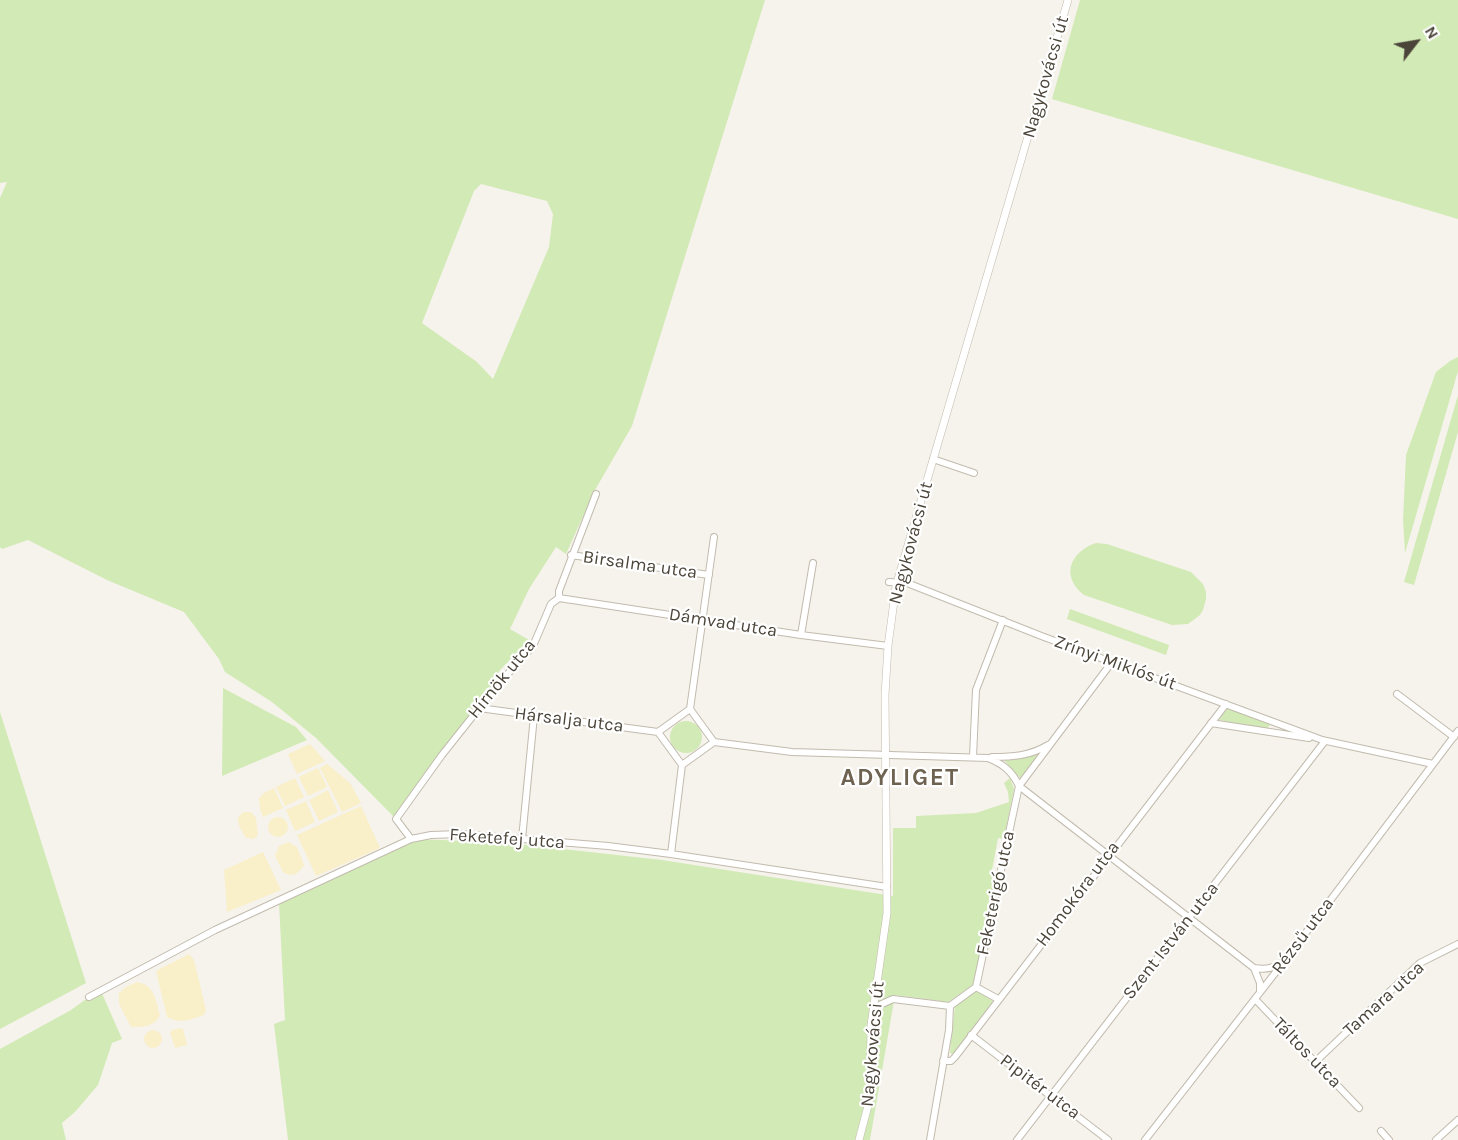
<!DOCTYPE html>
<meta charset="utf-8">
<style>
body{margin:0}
#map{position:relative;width:1458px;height:1140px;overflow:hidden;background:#f6f3ec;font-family:Karla,sans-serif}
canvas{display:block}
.north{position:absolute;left:1386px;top:12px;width:60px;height:60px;-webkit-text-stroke:4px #fff;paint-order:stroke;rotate:59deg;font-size:16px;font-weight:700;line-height:24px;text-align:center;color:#4b4439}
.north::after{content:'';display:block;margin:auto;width:21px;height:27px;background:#4b4439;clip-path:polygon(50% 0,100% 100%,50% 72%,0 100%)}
</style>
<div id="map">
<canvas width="1458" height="1140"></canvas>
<div class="north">N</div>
</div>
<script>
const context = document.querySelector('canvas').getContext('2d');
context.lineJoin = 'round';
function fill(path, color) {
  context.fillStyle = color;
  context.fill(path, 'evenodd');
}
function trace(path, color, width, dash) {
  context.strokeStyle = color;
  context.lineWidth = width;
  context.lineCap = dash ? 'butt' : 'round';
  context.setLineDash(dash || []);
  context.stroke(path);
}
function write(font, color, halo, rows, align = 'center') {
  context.font = font + ' Karla,sans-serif';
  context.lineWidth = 4.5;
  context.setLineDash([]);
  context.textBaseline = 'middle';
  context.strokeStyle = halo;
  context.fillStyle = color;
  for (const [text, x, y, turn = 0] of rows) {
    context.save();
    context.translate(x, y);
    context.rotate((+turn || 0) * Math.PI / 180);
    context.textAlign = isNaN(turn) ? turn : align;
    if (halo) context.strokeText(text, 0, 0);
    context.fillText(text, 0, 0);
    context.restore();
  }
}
fill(new Path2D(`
 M0,0H765L632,426L595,490L566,554L556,547L529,589L510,629L529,640L500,670L479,708L396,819L316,738L272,702L225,672L219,659L184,612L107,580L28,540L2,549L0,547V198L7,182L0,183ZM481,184L547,201L553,214L549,247L493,379L477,362L422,323L474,191Z
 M1080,0H1458V219L1052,99Z
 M1458,357V371L1405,553L1403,520L1406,455L1436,372L1450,361Z
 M1458,395V432L1414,585L1404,582Z
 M1096,543L1107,544L1191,572L1203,584L1206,592V599L1203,610L1200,615L1188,624L1172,625L1084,595C1060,576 1070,552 1096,543Z
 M1070,609L1169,645L1166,655L1067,619Z
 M223,688L296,727L307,740L222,776Z
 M1228,707L1271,723L1267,729L1219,720Z
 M0,712L86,983L0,1029Z
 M670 737a16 16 0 1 1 32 0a16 16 0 1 1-32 0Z
 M1036,754L1037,757L1021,779L1004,760Z
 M1010,778L1014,789L1004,839L998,838L991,876L997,877L974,984L948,1002L895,995L870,1140H288L274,1024L285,1020L279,903L411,839L500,842L662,860L893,896V828H916V816L976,813L1009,802L1008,792L1004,783Z
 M101,991L122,1039L112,1043L98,1085L75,1112L62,1123L66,1140H0V1049L71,1010L89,997Z
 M976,991L993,1001L954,1053L951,1054L950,1052L955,1006Z`), '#d2eab5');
fill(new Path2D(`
 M310,744L325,761L297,774L288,754Z
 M327,764L350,783L361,803L342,812L320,768Z
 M318,768L327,787L308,796L299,777Z
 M295,778L304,797L285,806L276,787Z
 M274,788L283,808L263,817L260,809L259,798L264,793Z
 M328,790L338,812L319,821L309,800Z
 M306,801L315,822L295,831L286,810Z
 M361,806L380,848L316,876L297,835Z
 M243,812H251L256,818L258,835L254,839L246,838L239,826L238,818Z
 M268 827a10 10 0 1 1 20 0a10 10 0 1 1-20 0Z
 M288,842L297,847L304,865C299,874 292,878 283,872L275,856L279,846Z
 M263,852L281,890L227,912L224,870Z
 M189,954L194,960L206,1010L204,1015C191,1019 180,1025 167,1017L156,971Z
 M137,982C155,986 155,998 160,1015C155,1027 143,1027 131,1027L119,1004V993L126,987Z
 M181,1028L183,1029L187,1045L175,1048L170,1032L172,1030Z
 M144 1039a9 9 0 1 1 18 0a9 9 0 1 1-18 0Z`), '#f9efc9');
const minor = new Path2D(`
 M933,459L974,473
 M571,555L709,575
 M889,582L907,583L1044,637L1325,741
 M559,598L801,635L888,646
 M801,635L813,563
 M1397,694L1454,737
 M479,708L658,732
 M690,709L714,537
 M690,709L714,742
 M1211,723L1309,738
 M658,732L682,765L714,742
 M658,732L690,709
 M1322,740L1433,764
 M714,742L792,752L988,758C1003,764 1012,771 1019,786L1254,968C1268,970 1275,968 1286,959
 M973,757L976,690L1003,620
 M992,757C1012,757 1030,756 1048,745
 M411,839L396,819L442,755L496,687L533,646L551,604L559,598V591L596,494
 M522,839L534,716
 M671,854L682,765
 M1254,968L1260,983V990
 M976,987L998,999
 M89,997L215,930L411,839L431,835L461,834L608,846L671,854L887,887
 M1255,999L1359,1108
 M873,1008L893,999L950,1006
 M971,1035L1108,1140
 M943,1061H951L955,1057L1226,704
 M1315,1062L1420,963L1458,944
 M1381,1131L1389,1140
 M930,1140L949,1030L950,1006L976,987L1019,786L1112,662
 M1017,1140L1325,741
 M1145,1140L1286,959L1458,731
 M1436,1140L1458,1120`);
const tertiary = new Path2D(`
 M859,1140L870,1098L871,1025L887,913L885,695L888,646L896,586L1068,0`);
trace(minor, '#c2bbae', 8);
trace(tertiary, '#c2bbae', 8);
trace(minor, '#fff', 6);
trace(tertiary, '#fff', 7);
write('18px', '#4b4439', '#fff', [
 ["Nagykovácsi út",1046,77,-74],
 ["Nagykovácsi út",911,543,-75],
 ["Birsalma utca",640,565,8],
 ["Dámvad utca",723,623,9],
 ["Zrínyi Miklós út",1115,663,20],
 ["Hírnök utca",502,679,-51],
 ["Hársalja utca",569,720,7],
 ["Feketefej utca",507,839,4],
 ["Feketerigó utca",996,893,-78],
 ["Homokóra utca",1078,894,-53],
 ["Rézsű utca",1303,936,-53],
 ["Szent István utca",1171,941,-52],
 ["Tamara utca",1384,999,-42],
 ["Nagykovácsi út",873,1044,-85],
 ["Táltos utca",1307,1053,46],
 ["Pipitér utca",1040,1087,37]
]);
context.letterSpacing = '1.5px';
write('bold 24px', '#6e6250', '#fff', [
 ["ADYLIGET",900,778]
]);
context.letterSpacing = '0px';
</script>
